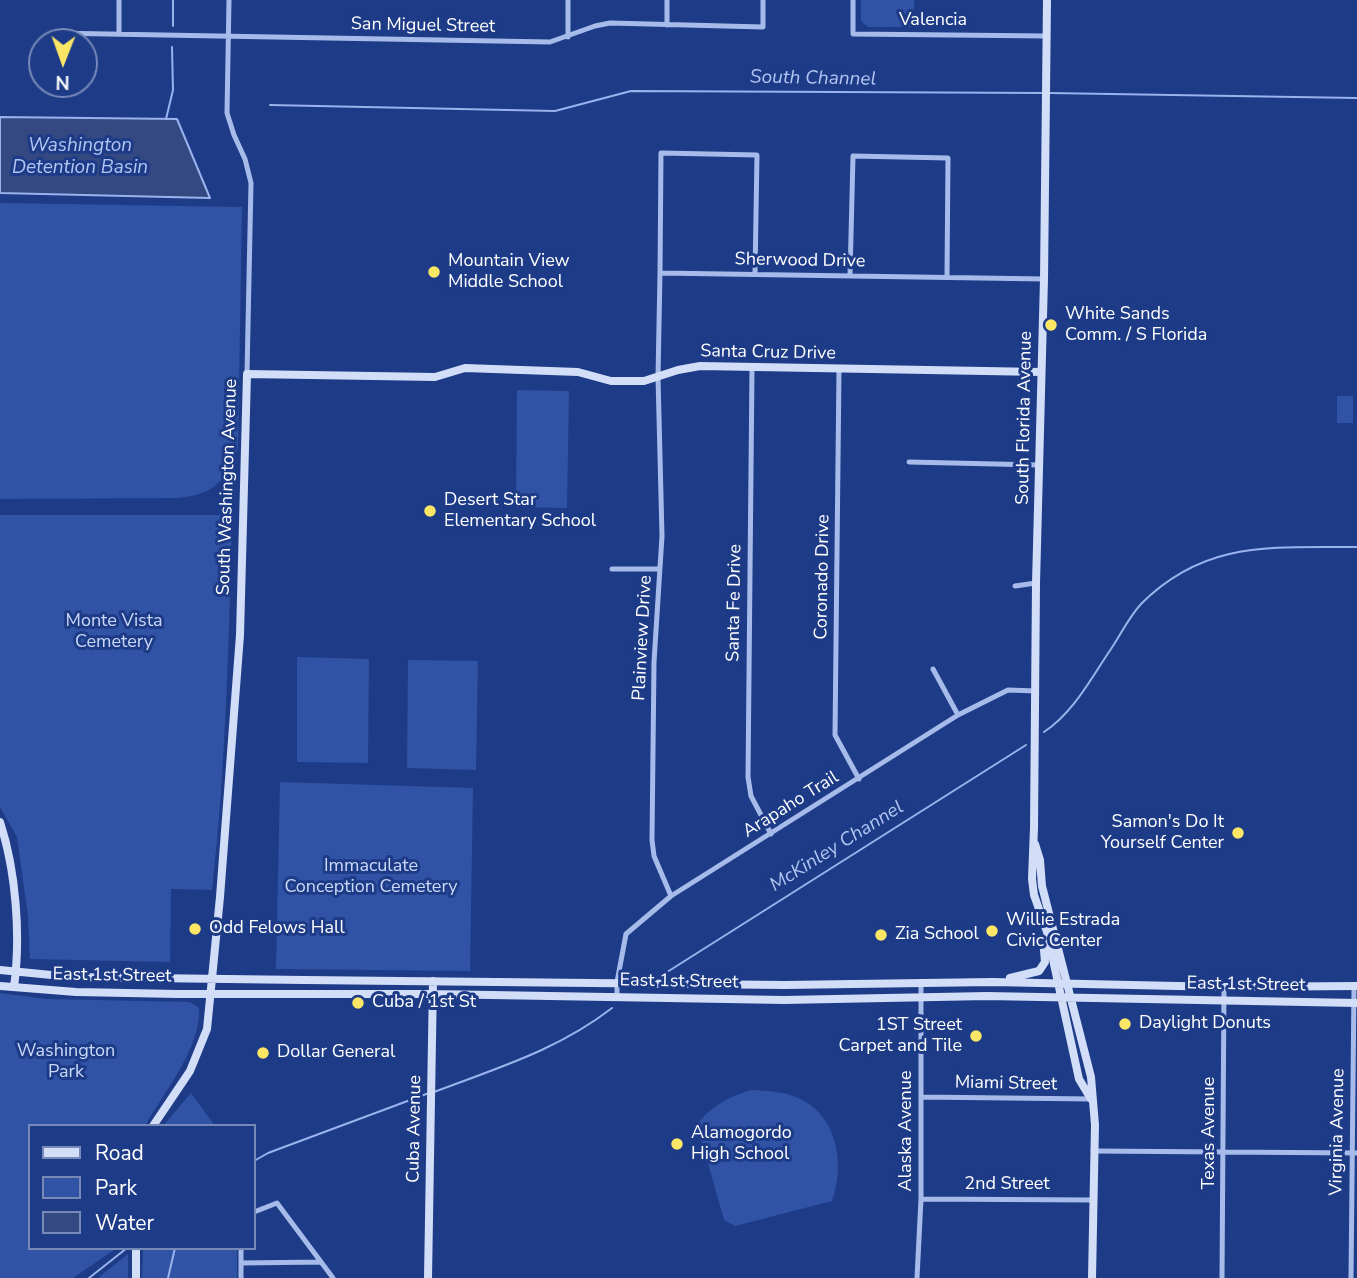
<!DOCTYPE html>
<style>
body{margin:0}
#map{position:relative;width:1357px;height:1278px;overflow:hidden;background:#1d3b87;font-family:"Nunito Sans",sans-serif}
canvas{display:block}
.legend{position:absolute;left:28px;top:1124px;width:228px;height:126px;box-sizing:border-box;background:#1d3b87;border:2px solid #7789b7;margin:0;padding:9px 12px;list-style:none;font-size:21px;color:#fff}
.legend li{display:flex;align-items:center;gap:14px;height:35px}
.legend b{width:35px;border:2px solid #7789b7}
.north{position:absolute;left:28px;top:28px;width:70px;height:70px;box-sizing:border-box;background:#1d3b87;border:2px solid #7789b7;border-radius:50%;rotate:181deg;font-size:19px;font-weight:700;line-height:28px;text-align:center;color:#fff}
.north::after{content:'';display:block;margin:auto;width:24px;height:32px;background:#fbe765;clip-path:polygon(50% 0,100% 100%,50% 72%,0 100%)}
</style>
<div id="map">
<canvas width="1357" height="1278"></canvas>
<ul class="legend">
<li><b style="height:9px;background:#d2ddf8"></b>Road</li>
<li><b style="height:19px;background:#3153a5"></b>Park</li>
<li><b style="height:19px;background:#344982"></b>Water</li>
</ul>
<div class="north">N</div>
</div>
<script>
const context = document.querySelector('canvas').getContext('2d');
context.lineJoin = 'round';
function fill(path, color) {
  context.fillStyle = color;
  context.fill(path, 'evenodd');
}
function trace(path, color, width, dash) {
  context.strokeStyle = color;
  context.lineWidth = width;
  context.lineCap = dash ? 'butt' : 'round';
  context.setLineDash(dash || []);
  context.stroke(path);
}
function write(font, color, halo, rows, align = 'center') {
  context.font = font + ' "Nunito Sans",sans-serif';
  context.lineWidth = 6;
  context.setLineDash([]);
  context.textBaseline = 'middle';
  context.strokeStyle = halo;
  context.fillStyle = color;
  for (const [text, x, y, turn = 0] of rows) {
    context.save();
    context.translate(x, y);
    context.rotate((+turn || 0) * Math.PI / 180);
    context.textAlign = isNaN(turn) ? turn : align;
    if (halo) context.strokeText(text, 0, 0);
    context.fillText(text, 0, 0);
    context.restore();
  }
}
fill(new Path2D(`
 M861,0H914V27H868L861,21Z
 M0,203L242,207L238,448C226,481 214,495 178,498L0,499Z
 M517,390L569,391L567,508L516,507Z
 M1337,396H1353V423H1337Z
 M0,515H232C229,640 226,765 212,890L171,889L170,962L30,959L28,916L17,837L0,807Z
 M297,657L369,659L368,763L297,762Z
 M408,660L478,661L476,770L407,768Z
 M280,782L473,788L470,971L276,969Z
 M0,993L47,999L190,1002L199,1008C201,1048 164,1092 145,1126H30V1248H117L73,1278H0Z
 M751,1090C765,1091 780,1091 793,1096C837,1111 846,1163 832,1201L735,1226L724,1220L697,1124C712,1106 728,1097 751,1090Z
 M191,1093L215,1126H163Z
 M143,1248H237V1278H142Z
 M128,1254V1278H98Z`), '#3153a5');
const water = new Path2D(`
 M0,117L177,119L210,198L0,193Z`);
fill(water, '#344982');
trace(water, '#9ab3ed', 2);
trace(new Path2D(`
 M173,26V0
 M1049,93L1357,98
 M270,105L555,111L631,91L1044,93
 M166,119L173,90L172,47
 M1044,732C1074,712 1091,678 1111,649C1121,634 1129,617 1141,604C1206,539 1273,548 1357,547
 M664,974L1026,745
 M434,1092C497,1068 558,1050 612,1008
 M254,1161L268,1153L429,1093
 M89,1278L127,1248
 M168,1278L175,1248`), '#9ab3ed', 2);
trace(new Path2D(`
 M119,0V34
 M229,0L227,113L234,135L245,159L251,183L247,374
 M853,0V34L1047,36
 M667,25V0
 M52,33L550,42L595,26L610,23L763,27V0
 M568,37V0
 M660,273L661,153L757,155L755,274
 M850,276L853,156L948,158L947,276
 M752,368L748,777L751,796L771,834
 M839,370L835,735L859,779
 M909,462L1039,465
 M612,569H660
 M1015,586L1036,583
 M933,669L958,715
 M671,896L654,856L652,840L654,662L662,536L658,377L660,273L1044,279
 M617,997V982L626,934L671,896L958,715L1008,690L1036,691
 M921,1097L1091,1099
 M1093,1151L1357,1153
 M921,1199L1092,1200
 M254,1212L277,1203L333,1278
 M241,1263L321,1262
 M241,1278V1248
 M917,1278L921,1199V984
 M1222,1278L1224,987
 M1351,1278L1354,986`), '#a7bbeb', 5);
trace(new Path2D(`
 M1047,0L1044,279L1036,583L1034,828L1032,879L1034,895L1047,932L1079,1079L1091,1099
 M0,822C16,871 21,936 14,987
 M1035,844L1040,860L1042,886L1091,1077L1095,1125L1092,1278
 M0,970L72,977L304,980L784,985L993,982L1224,987L1357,986
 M1010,978L1039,971L1045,962L1043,939
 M0,986L76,992L178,994H432L784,1000L987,996L1357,1003
 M153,1126L190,1071L207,1029L220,897L240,635L247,374L435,377L465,368L578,372L611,381H644L678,370L700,366L1041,372
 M136,1278V1248
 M428,1278L433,981`), '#d2ddf8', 8);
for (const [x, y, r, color] of [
 [434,272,7,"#fbe765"],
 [1051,325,7,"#fbe765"],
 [430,511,7,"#fbe765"],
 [1238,833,7,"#fbe765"],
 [195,929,7,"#fbe765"],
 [992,931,7,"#fbe765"],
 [881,935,7,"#fbe765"],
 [358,1003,7,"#fbe765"],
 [1125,1024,7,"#fbe765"],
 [976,1036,7,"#fbe765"],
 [263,1053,7,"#fbe765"],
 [677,1144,7,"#fbe765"]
]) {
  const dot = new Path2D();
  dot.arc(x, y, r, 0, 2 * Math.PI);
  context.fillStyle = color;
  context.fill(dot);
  trace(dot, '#1d3b87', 2.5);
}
write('18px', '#fff', '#1d3b87', [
 ["Valencia",933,21],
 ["San Miguel Street",423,26,1],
 ["Sherwood Drive",800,261,1],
 ["Santa Cruz Drive",768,353,1],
 ["South Florida Avenue",1025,418,-89],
 ["South Washington Avenue",228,487,-88],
 ["Coronado Drive",823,577,-89],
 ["Santa Fe Drive",735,603,-89],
 ["Plainview Drive",643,638,-87],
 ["Arapaho Trail",791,805,-32],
 ["East 1st Street",112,976,1],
 ["East 1st Street",679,982,1],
 ["East 1st Street",1246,985,1],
 ["Miami Street",1006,1084,1],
 ["Cuba Avenue",415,1129,-89],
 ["Alaska Avenue",907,1131,-90],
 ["Virginia Avenue",1338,1132,-89],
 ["Texas Avenue",1210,1133,-90],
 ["2nd Street",1007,1185]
]);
write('18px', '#fff', '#1d3b87', [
 ["Mountain View",448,262],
 ["Middle School",448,283],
 ["White Sands",1065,315],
 ["Comm. / S Florida",1065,336],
 ["Desert Star",444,501],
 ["Elementary School",444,522],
 ["Samon's Do It",1224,823,"right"],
 ["Yourself Center",1224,844,"right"],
 ["Willie Estrada",1006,921],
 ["Civic Center",1006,942],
 ["Odd Felows Hall",209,929],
 ["Zia School",895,935],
 ["Cuba / 1st St",372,1003],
 ["Daylight Donuts",1139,1024],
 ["1ST Street",962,1026,"right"],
 ["Carpet and Tile",962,1047,"right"],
 ["Dollar General",277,1053],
 ["Alamogordo",691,1134],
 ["High School",691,1155]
], 'left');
write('18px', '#cbd9f8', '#1d3b87', [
 ["Monte Vista",114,622],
 ["Cemetery",114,643],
 ["Immaculate",371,867],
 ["Conception Cemetery",371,888],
 ["Washington",66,1052],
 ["Park",66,1073]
]);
write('italic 19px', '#b2c5f3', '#1d3b87', [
 ["South Channel",813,79,1],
 ["Washington",80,146],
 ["Detention Basin",80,168],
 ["McKinley Channel",837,847,-32]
]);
</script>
